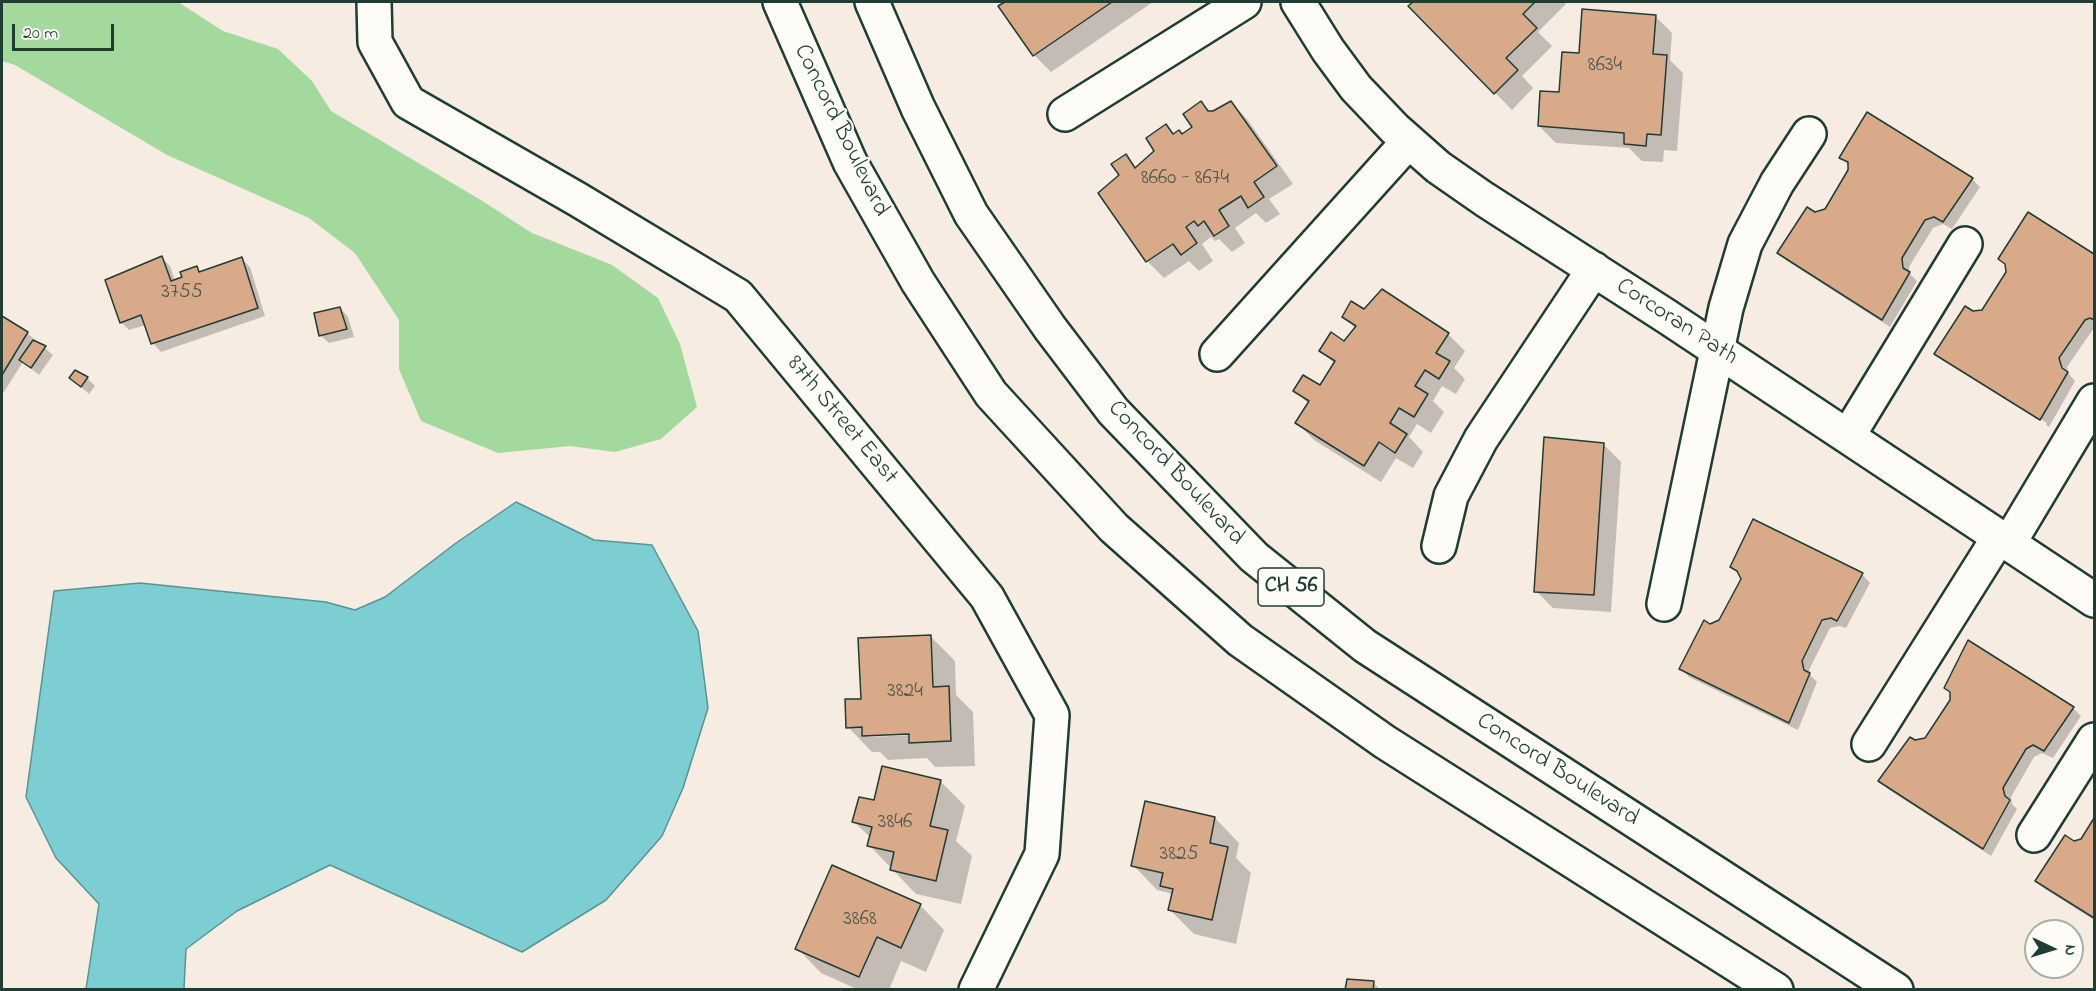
<!DOCTYPE html>
<style>
body{margin:0}
#map{position:relative;width:2096px;height:991px;overflow:hidden;background:#f6ece1;font-family:"Indie Flower",sans-serif}
canvas{display:block}
.frame{position:absolute;inset:0;border:3px solid #1f3d34;pointer-events:none}
.north{position:absolute;left:2024px;top:919px;width:60px;height:60px;box-sizing:border-box;background:#fdfcf7;border:2px solid #a4b0a9;border-radius:50%;rotate:94deg;font-size:16px;font-weight:700;line-height:24px;text-align:center;color:#1f3d34}
.north::after{content:'';display:block;margin:auto;width:21px;height:27px;background:#1f3d34;clip-path:polygon(50% 0,100% 100%,50% 72%,0 100%)}
.scale{position:absolute;left:12px;top:24px;width:102px;height:27px;box-sizing:border-box;border:3px solid #1f3d34;border-top:0;padding-left:8px;font-size:18px;line-height:21px;white-space:nowrap;color:#1f3d34;-webkit-text-stroke:4px #fdfcf7;paint-order:stroke}
</style>
<div id="map">
<canvas width="2096" height="991"></canvas>
<div class="frame"></div>
<div class="north">N</div>
<div class="scale">20 m</div>
</div>
<script>
const context = document.querySelector('canvas').getContext('2d');
context.lineJoin = 'round';
function fill(path, color) {
  context.fillStyle = color;
  context.fill(path, 'evenodd');
}
function trace(path, color, width, dash) {
  context.strokeStyle = color;
  context.lineWidth = width;
  context.lineCap = dash ? 'butt' : 'round';
  context.setLineDash(dash || []);
  context.stroke(path);
}
function write(font, color, halo, rows, align = 'center') {
  context.font = font + ' "Indie Flower",sans-serif';
  context.lineWidth = 4.5;
  context.setLineDash([]);
  context.textBaseline = 'middle';
  context.strokeStyle = halo;
  context.fillStyle = color;
  for (const [text, x, y, turn = 0] of rows) {
    context.save();
    context.translate(x, y);
    context.rotate((+turn || 0) * Math.PI / 180);
    context.textAlign = isNaN(turn) ? turn : align;
    if (halo) context.strokeText(text, 0, 0);
    context.fillText(text, 0, 0);
    context.restore();
  }
}
fill(new Path2D(`
 M2,2H178L223,31L278,49L312,81L331,111L484,202L532,233L612,265L658,298L680,344L697,407L661,439L615,452L570,446L498,453L421,421L399,369V320L355,253L309,218L167,155L15,65L2,61Z`), '#a3d99c');
const water = new Path2D(`
 M516,502L594,540L652,545L698,631L708,708L683,788L662,836L606,900L522,952L330,865L237,911L186,949L184,989H86L99,904L56,858L26,797L54,591L140,583L326,602L355,610L385,597L456,543Z`);
fill(water, '#7cced3');
trace(water, '#579493', 1.5);
fill(new Path2D(`
 M1007,2H1153L1051,72L1034,55L1000,6Z
 M1415,2H1563L1566,4L1538,32L1552,46L1522,76L1533,88L1512,110L1410,6Z
 M1655,16L1672,33L1670,60L1683,73L1677,151L1664,150L1663,162L1642,161L1629,148L1556,143L1539,126L1561,94L1580,54Z
 M1231,102L1247,119L1293,184L1269,199L1280,214L1266,223L1256,213L1235,228L1245,243L1232,252L1219,239L1215,241L1211,237L1202,244L1213,261L1199,271L1189,261L1164,278L1147,261L1121,176L1125,156L1137,168L1156,151L1166,126L1174,135L1182,136L1194,127L1201,103L1211,112Z
 M1841,158L1972,179L1980,187L1952,229L1943,224L1933,228L1909,267L1910,274L1917,281L1890,327L1787,261L1779,253L1815,214L1826,210L1849,170V166Z
 M2029,214L2094,255V328L2067,367L2069,374L2075,381L2049,427L2046,425L2047,423L1943,358V361L1936,354L1972,313L1983,311L2008,272Z
 M162,258L170,266L175,281L184,278L197,268L201,272L242,259L250,267L265,316L161,352L153,343L146,325L129,330L121,322Z
 M340,308L348,317L354,337L329,343L320,335Z
 M1365,311L1448,334L1465,351L1454,368L1465,379L1456,394L1442,386L1433,401L1444,412L1431,433L1417,424L1409,437L1423,452L1413,468L1396,458L1381,482L1314,440L1297,423L1309,404L1295,391L1320,387L1335,364L1321,351L1345,343L1356,329L1343,316Z
 M2,318L27,333L53,355L39,375L23,362L2,395Z
 M71,378H87L95,386L89,394Z
 M1604,445L1621,462L1611,612L1553,608L1536,591Z
 M1732,567L1862,574L1870,583L1846,628L1840,626L1830,628L1809,670L1811,676L1817,682L1798,730L1689,677L1681,668L1710,625L1720,622L1743,579Z
 M930,636L955,661L956,695L973,712L975,766L935,767L927,758L888,760L880,752H872L848,727L862,700ZM916,732V735L869,737V734Z
 M2073,708L2081,716L2053,758L2042,753L2034,757L2011,797L2012,804L2017,809L1991,856L1888,789L1880,781L1914,742Z
 M940,781L965,806L956,841L972,856L961,904L916,894L869,845L871,838L854,822Z
 M1215,818L1239,843L1236,858L1251,873L1236,944L1194,934L1170,910L1173,896L1169,893L1157,890L1133,865Z
 M2094,821V920L2045,889L2037,881L2074,842L2082,840Z
 M920,905L944,930L926,972L901,961L889,990H859L821,973L797,948Z
 M1374,983L1380,990H1347Z`), '#0003');
const building = new Path2D(`
 M1005,2H1112L1033,56L998,6Z
 M1413,2H1535L1523,14L1537,28L1506,58L1518,70L1494,94L1408,6Z
 M1582,9L1656,15L1653,54L1667,55L1661,135L1647,134L1646,146L1624,144V133L1538,126L1540,91L1559,92L1562,52L1579,53Z
 M1201,101L1208,111H1213L1231,101L1277,166L1254,182L1264,197L1248,208L1241,196L1219,210L1229,226L1214,236L1204,221L1198,226L1194,221L1186,227L1197,243L1181,255L1173,244L1146,262L1098,193L1119,175L1111,164L1126,154L1135,168L1154,151L1146,138L1166,124L1173,134L1179,130L1182,134L1192,127L1183,114Z
 M1867,112L1973,178L1943,222L1934,217L1925,220L1902,258L1903,268L1910,272L1882,320L1777,253L1807,207L1815,212L1825,209L1848,170V162L1839,158Z
 M2028,212L2094,254V320L2090,318L2085,320L2059,358L2062,368L2068,372L2040,420L1934,354L1965,306L1973,311L1982,310L2006,272L2005,264L1998,259Z
 M162,256L171,281L182,277L180,272L197,266L199,272L242,257L258,308L151,344L141,315L120,323L105,280Z
 M1382,289L1449,333L1436,353L1450,361L1439,379L1425,370L1415,386L1428,394L1414,417L1399,408L1390,423L1407,434L1395,453L1379,442L1364,466L1295,423L1309,401L1293,391L1303,375L1320,385L1335,361L1319,351L1331,332L1344,341L1356,326L1342,317L1351,301L1364,309Z
 M340,307L347,329L319,336L314,313Z
 M2,316L28,332L2,375Z
 M33,340L46,346L31,368L19,360Z
 M75,370L88,377L81,387L69,378Z
 M1544,437L1604,443L1594,595L1534,592Z
 M1753,519L1863,573L1837,621L1831,618L1822,620L1802,661L1804,670L1810,673L1789,723L1679,669L1704,620L1710,624L1719,620L1741,579L1737,571L1730,567Z
 M931,635L933,687L949,686L951,741L909,743V734L862,736V727L846,728L845,699H861L858,638Z
 M1968,640L2074,707L2044,751L2033,745L2026,749L2003,788L2005,796L2010,800L1983,849L1878,781L1910,737L1915,740L1925,738L1950,700V692L1944,688Z
 M882,766L941,780L930,826L948,830L936,881L890,870L894,852L867,846L872,827L852,822L859,797L874,800Z
 M1145,801L1215,817L1210,843L1228,847L1212,920L1168,910L1173,889L1160,886L1163,873L1131,866Z
 M2094,818V918L2035,881L2065,835L2074,841L2081,839Z
 M832,865L921,904L901,948L877,937L859,977L795,949Z
 M1347,979L1374,981L1373,990H1345Z`);
fill(building, '#d9aa8a');
trace(building, '#1f3d34', 1.5);
const minor = new Path2D(`
 M374,2L375,42L408,102L577,199L738,296L987,597L1052,715L1042,854L976,990
 M1298,2L1328,50L1356,88L1395,129L1438,167L1484,199L1666,316L2094,600
 M1065,114L1244,2
 M1217,354L1408,142
 M1848,436L1965,244
 M2009,543L2094,401
 M1439,546L1451,496L1481,439L1594,269
 M1664,604L1726,308L1745,244L1777,183L1809,134
 M1869,744L1999,537
 M2034,835L2094,740`);
const major = new Path2D(`
 M780,2L850,162L918,282L991,394L1114,528L1240,640L1385,742L1776,990
 M872,2L918,108L971,214L1050,328L1113,411L1254,557L1365,646L1896,990`);
trace(minor, '#1f3d34', 38);
trace(major, '#1f3d34', 38);
trace(minor, '#fdfcf7', 33);
trace(major, '#fdfcf7', 33);
write('21px', '#4e584a', null, [
 ["8634",1605,67],
 ["8660 - 8674",1185,180],
 ["3755",182,294],
 ["3824",905,693],
 ["3846",895,824],
 ["3825",1179,856],
 ["3868",860,921]
]);
for (const [x, y, w] of [
 [1291,587,66]
]) {
  const box = new Path2D();
  box.roundRect(x - w / 2, y - 19, w, 38, 4.5);
  context.fillStyle = '#fdfcf7';
  context.fill(box);
  trace(box, '#1f3d34', 1.5);
}
write('bold 22px', '#1f3d34', null, [
 ["CH 56",1291,587]
]);
write('24px', '#1f3d34', '#fdfcf7', [
 ["Concord Boulevard",840,131,64],
 ["Corcoran Path",1676,323,33],
 ["87th Street East",841,421,50],
 ["Concord Boulevard",1175,474,47],
 ["Concord Boulevard",1557,771,33]
]);
</script>
